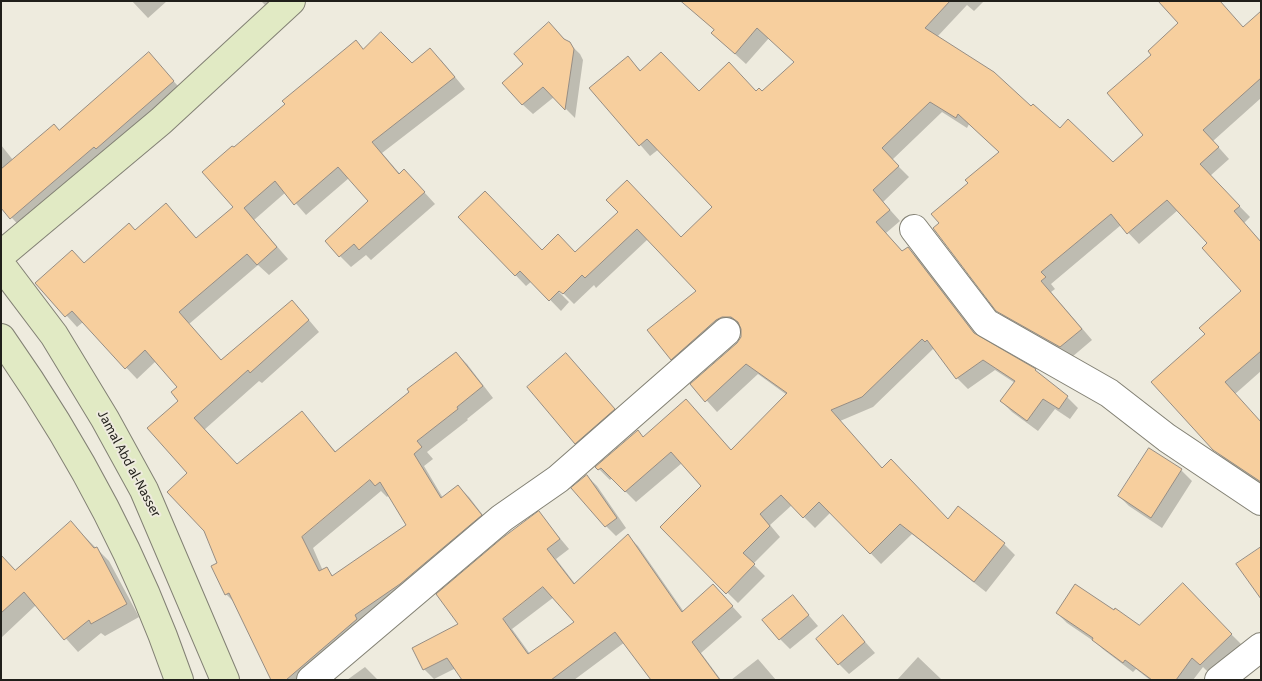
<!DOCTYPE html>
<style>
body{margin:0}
#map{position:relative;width:1262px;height:681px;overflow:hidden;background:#eeebde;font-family:"Source Sans 3",sans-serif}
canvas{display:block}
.frame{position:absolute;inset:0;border:2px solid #201f1a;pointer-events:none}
</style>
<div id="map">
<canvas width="1262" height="681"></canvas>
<div class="frame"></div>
</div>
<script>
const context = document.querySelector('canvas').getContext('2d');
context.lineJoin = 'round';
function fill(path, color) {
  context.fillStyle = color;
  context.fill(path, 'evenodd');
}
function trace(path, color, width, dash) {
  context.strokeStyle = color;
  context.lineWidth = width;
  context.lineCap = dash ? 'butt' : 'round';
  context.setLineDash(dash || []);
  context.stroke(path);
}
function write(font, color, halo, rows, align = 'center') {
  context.font = font + ' "Source Sans 3",sans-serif';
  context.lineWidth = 4;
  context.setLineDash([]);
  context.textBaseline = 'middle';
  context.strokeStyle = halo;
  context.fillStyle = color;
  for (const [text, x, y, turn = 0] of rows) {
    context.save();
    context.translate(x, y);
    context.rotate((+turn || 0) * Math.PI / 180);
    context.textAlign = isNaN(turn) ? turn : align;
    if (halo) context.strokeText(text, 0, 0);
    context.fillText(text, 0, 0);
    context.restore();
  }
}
fill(new Path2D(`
 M132,1H167L148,18Z
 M261,1H295L277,17Z
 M705,1H984L974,11L967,5L937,37L1060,130L1113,164L1145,136L1244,28L1261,16V98L1213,141L1229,159L1210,176L1250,217L1244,223L1261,242V371L1235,394L1261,463V484L1225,460L1214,449L1206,335L1243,291L1209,243L1178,210L1139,244L1121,225L1051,284L1055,289L1051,292L1092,340L1072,357L1009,322L997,310L941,223L970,183L1000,153L969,124L967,128L942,112L892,160L909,177L883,202L900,221L886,233L903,252L908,248L919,259L978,337L1067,397L1078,408L1070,419L1055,409L1038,431L1012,412L1001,401L1015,383L995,370L968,389L957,378L937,351L933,349L873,407L840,421L883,469L948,520L1004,544L1015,555L986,592L912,534L881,564L831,512L815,528L792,505L770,525L780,537L753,564L765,576L738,603L661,527L703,486L682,463L636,502L612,478L610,480L597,467L644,438L686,400L732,451L787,395L758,374L717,412L692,384L738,344L742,337V327H734L682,370L672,359L698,291L648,239L596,288L594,285L574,304L559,289L557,290L569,302L561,311L532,281L526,286L460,217L542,252L575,253L619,212L682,239L714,207L659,149L650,156L591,88L628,58L642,72L699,93H762L795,62L769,38L746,64L712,33L715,30Z
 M549,24L580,54L583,60L575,118L554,97L533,114L522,104L525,64Z
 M356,41L364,50L412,65L441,60L465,89L382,153L400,174L415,182L435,204L371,260L366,255L351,267L340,256L369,202L349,178L306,215L286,192L254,220L288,259L269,275L258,265L189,324L222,361L303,313L319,332L262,383L259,381L204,430L237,465L302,413L336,452L456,353L467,364L493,398L467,419L468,420L427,452L433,459L424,466L443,498L458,486L469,497L492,527L310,680H272L237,605L226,594L180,401L179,387L156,361L137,379L83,322L77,327L37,283L85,264L135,231L177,216L197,239L234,207V149ZM381,491L387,497L389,495L407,525L333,576L326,569L323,571L313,548Z
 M149,54L187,96L25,232L1,206V145L13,160L60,131Z
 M566,354L628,424L590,457L576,443Z
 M1150,450L1181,470L1192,481L1162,528L1129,506L1119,496Z
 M587,476L597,486L626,528L616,536L606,526Z
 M539,513L569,549L556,559L576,585L628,536L638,546L684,612L722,595L742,617L701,653L721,680H653L625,642L574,680H463L456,668L434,679L424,669L460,625ZM554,597L576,622L530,654L512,629Z
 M71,523L109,561L139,617L105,636L101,633L78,652L36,605L1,638V556L15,571Z
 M793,597L818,626L790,649L780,639Z
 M1057,613L1139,627L1216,619L1241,644L1211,675L1203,667L1193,680H1150L1136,669L1133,672L1104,650L1095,642L1067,623Z
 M843,617L875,653L849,674L839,664Z
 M918,657L942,680H897Z
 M758,659L776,680H731Z
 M365,667L378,680H347Z`), '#0003');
const building = new Path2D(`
 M681,1H950L925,28L994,72L1031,106L1033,104L1060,128L1068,119L1113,162L1143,135L1107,93L1151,55L1148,51L1178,23L1158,1H1220L1243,27L1261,11V78L1203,130L1219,147L1200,164L1240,206L1234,211L1261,242V351L1225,382L1261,422V482L1213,450L1151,382L1205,334L1199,328L1241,291L1202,248L1207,243L1167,200L1127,234L1111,214L1041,272L1046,277L1041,281L1082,329L1060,347L996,311L933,228L939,223L931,214L968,183L965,180L999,152L958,114L956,118L930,102L882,148L899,166L873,190L890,210L876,222L902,251L908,247L974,333L1036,369L1035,370L1068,396L1059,409L1043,399L1027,421L1000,401L1015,381L983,360L956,379L927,340L925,342L922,339L862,397L831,410L882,468L891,459L948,519L958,506L1005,543L974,582L900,524L870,554L819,502L803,518L781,495L760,514L770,526L743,553L755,564L726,594L660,527L701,486L671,452L625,492L601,468L598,470L595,467L638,430L643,437L686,399L731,450L787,393L746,364L705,402L690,384L737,343L741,337V329L738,322L731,317H722L716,320L671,360L647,330L696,291L637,229L585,278L582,275L563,294L559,291L549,301L520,271L515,276L458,217L485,191L542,250L558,234L575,252L618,212L606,200L627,180L681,237L712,207L647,139L639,146L589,88L628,56L640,71L661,52L699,91L729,62L756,91L759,88L762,91L794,62L757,28L735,54L711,33L714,30Z
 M549,22L564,39L570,42L574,49L565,110L543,87L522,105L502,83L523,64L514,54Z
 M381,32L412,63L430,48L455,77L372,142L399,174L404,169L425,192L359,250L354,244L339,257L325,241L368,201L338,167L294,205L275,181L244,208L277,247L257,265L247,254L179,312L221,360L292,300L309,320L250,373L248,370L194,418L237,464L302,411L335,452L409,392L407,389L456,352L483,386L457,407L458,409L417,441L422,447L414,454L441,498L458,485L482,515L400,584L355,615L357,619L286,680H271L229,593L225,595L211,566L217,563L204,531L167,492L187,473L147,428L178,401L171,392L177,387L145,350L125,369L72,311L65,317L35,283L72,250L84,263L129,223L135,230L166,203L196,238L233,207L202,172L232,146L234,147L285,104L282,101L356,40L363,49ZM370,480L375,486L380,482L406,525L332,576L327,567L319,571L302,537Z
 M149,52L174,81L96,149L94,147L10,219L1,208V169L54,124L59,130Z
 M566,353L615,409L575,444L527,387Z
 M1149,448L1182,469L1151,518L1118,496Z
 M587,475L617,518L605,527L571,488Z
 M539,511L560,539L547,549L574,584L628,534L682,612L713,584L733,606L692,642L720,680H651L615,632L551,680H462L447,658L423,670L412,648L458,624L436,594L501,539ZM543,587L574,622L528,654L503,619Z
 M71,521L94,548L97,547L127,604L91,624L89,620L64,640L24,592L1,613V555L15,570Z
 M1261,547V599L1236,564Z
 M1183,583L1232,634L1200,665L1192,658L1176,680H1152L1125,660L1123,663L1092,640L1093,638L1056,613L1075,584L1114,610L1115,608L1139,625Z
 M793,595L809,615L779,640L762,620Z
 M843,615L865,642L838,665L816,639Z`);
fill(building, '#f7cf9e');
trace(building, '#968d83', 1);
const minor = new Path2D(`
 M914,229L986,323L1109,393L1167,438L1261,501
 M311,680L502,518L558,479L726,332
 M1219,680L1261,647`);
const secondary = new Path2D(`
 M1,255L161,121L291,1
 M1,265L54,335L105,419L144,490L225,680
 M1,338C75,443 137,558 179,680`);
trace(minor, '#828074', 30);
trace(secondary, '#828074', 30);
trace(minor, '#fff', 28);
trace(secondary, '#e1eac4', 28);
write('14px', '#201f1a', '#eeebde', [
 ["Jamal Abd al-Nasser",128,464,62]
]);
</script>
